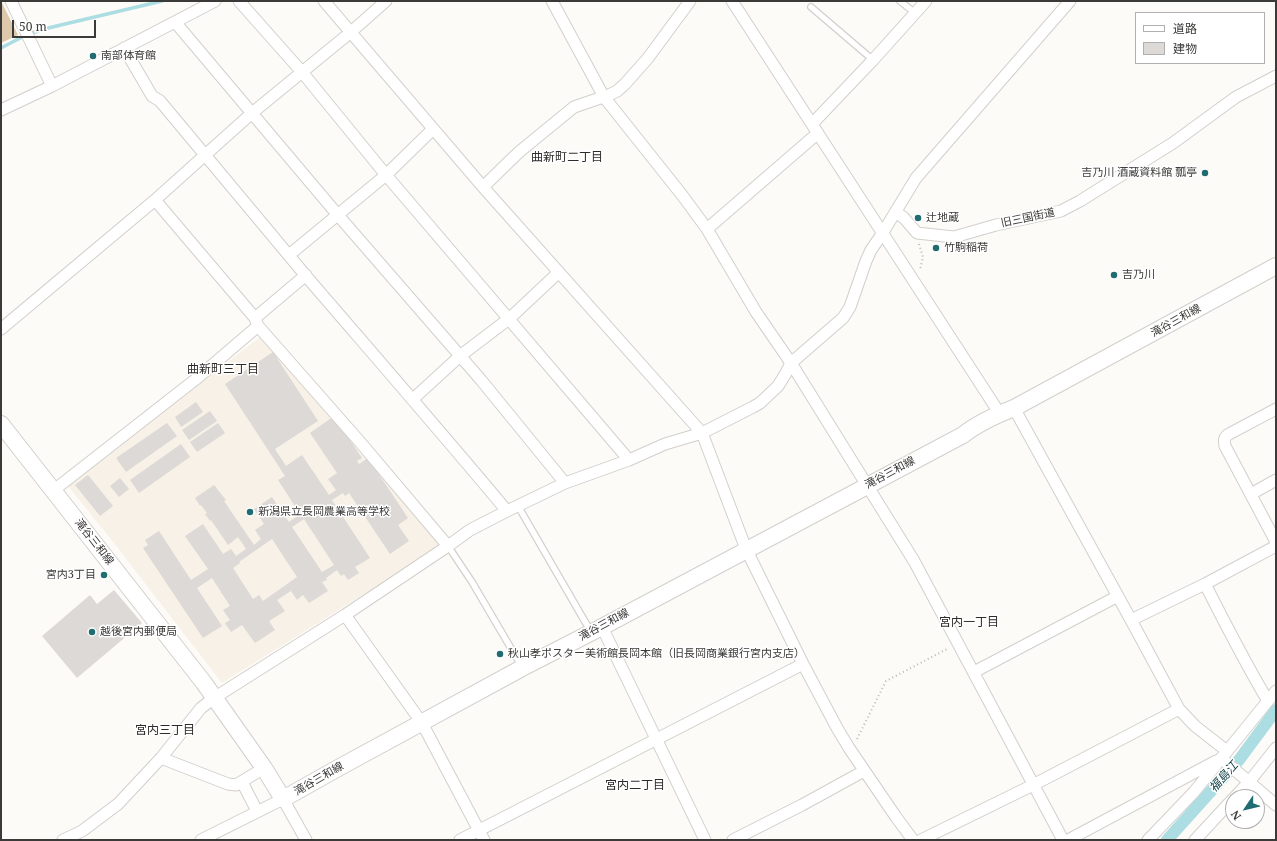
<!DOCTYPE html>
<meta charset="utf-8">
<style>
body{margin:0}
#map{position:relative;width:1277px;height:841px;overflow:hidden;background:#fdfbf8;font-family:"Noto Serif","Noto Sans JP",serif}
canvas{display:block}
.frame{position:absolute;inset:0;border:2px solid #3b3a39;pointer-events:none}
.legend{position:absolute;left:1135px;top:12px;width:130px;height:52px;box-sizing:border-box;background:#fff;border:1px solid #b1b0b0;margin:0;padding:5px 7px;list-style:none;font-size:12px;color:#3b3a39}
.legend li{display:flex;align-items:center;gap:8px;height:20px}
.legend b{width:20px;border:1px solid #b1b0b0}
.north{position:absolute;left:1225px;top:789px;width:40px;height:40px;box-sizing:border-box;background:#fff;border:1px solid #b1b0b0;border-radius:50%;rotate:235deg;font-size:11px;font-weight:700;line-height:16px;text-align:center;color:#3b3a39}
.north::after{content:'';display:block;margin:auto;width:14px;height:18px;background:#216c72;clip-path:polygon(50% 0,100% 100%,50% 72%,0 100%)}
.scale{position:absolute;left:12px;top:20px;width:84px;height:18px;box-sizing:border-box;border:2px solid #3b3a39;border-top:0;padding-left:5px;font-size:12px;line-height:14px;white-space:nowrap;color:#3b3a39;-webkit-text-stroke:3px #fff;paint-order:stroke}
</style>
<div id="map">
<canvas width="1277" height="841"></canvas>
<div class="frame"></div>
<ul class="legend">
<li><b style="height:5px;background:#fff"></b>道路</li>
<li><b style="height:11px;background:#dcd9d6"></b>建物</li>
</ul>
<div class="north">N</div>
<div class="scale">50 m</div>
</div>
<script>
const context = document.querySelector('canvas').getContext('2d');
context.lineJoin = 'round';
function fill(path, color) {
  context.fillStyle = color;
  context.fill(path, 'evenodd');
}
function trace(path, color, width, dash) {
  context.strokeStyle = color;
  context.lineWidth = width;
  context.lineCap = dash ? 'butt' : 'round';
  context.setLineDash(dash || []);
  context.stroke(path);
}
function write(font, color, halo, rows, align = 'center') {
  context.font = font + ' "Noto Serif","Noto Sans JP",serif';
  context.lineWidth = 3;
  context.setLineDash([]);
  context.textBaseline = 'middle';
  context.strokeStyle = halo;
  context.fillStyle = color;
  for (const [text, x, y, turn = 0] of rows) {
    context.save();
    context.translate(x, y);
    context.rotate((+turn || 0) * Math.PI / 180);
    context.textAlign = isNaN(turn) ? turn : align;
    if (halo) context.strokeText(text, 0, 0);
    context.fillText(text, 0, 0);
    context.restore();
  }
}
fill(new Path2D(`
 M260,337L441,546L222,683L110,538L68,486Z`), '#f8f1e7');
fill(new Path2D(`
 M1,1L18,35L1,43Z`), '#dec8ab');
trace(new Path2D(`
 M1,48L26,35L44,29L162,1`), '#abdde2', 3.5);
trace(new Path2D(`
 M1167,840L1239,760L1276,710`), '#abdde2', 12);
fill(new Path2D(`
 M273,352L318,421L275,449L286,466L302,455L329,495L336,490L328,479L337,473L310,433L334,416L362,458L357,461L359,464L368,458L408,518L398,525L409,541L390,554L349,493L345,496L343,493L332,500L370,558L355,567L359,573L348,580L344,574L341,576L337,570L326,578L327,580L322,582L328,591L309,603L303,595L297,600L291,591L277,600L285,611L269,621L275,630L255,643L242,625L231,632L225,623L230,620L223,610L230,606L212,578L197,588L222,626L203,638L143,548L148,545L145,540L159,531L191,580L208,569L185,536L203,524L223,554L231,549L236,556L246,549L238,537L228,545L211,520L210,521L205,514L207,513L201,505L200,506L195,498L214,485L226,500L224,501L254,545L261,539L255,530L264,524L254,509L272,497L289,522L300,514L278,480L285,476L225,384ZM304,519L334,565L322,572L292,527ZM272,539L297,577L263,601L259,595L253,599L233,568L240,563L239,562Z
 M196,402L203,412L181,427L175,417Z
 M210,411L217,421L189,440L182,430Z
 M167,423L177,436L126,472L116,458Z
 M218,423L225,433L197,452L190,442Z
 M181,444L190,457L139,493L130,480Z
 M88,475L113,506L100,516L75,485Z
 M120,478L129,489L119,497L110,486Z
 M114,590L142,623L77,678L42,636L90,595L97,604Z`), '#dcd9d6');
const lane = new Path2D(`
 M900,1L915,13
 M811,7L873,60
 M518,506L591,632
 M448,546L472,582L522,667`);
const street = new Path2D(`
 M11,1L52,86
 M239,1L302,72L386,175L629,460
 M324,1L483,187L702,433L746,549L803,664L837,728L849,748L896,817L913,840
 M552,1L604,97L682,195L707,229L756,312L791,363L914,561L1063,840
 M732,1C822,138 910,277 1000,414
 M175,22L337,214L481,380L565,483
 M124,48L152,96L160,101C209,159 257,218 306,276C373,354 441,432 507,511
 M1,110L52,86L215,1
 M812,124L873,60L926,1
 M483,187L519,152L574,107L609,95L617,91L625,84L648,58L690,1
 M155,200L255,318L258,326L360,442L448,546
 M896,212L904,218L917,233L954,237L996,225L1061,211L1080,201L1173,143L1236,97L1276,76
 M707,229L818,133
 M289,255L386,175L433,129
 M255,318L306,275
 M1,329L155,200L252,113L351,32L386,1
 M413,399L460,356L510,318L559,272
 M1014,408L1131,620L1179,709L1195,726L1227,751
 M1276,409L1229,434C1224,437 1224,440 1225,446L1276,542
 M54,490L196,379L258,326
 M1251,494L1276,480
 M1205,584C1225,623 1245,663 1268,701
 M345,615L422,723L484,840
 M1131,620L1205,584L1276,546
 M602,627L705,840
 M974,672L1118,596
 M161,758L228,784L236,785L264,768
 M1221,758L1276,805
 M242,782L257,811
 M1235,797L1249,782L1276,748
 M63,840L82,831L118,804L161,758L201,708L214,698L345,615L448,546L470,530L507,511L565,483L629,460L665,444L702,433L753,407L760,403L778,386L786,373L791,363L843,318L850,307L866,261L871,250L882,234L916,178L1070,1
 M201,840L283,799L306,840
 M460,840L803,664
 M733,840L802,805L864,771
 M921,840L1033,785L1179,709
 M1068,840L1216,761
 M1148,840L1194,792L1276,691
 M1195,840L1233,799`);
const secondary = new Path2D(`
 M1,424L204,683L264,768L283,799L340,767L522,668L602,627L963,435C978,423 996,415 1014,408L1276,266`);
trace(lane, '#d2cfcc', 8);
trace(street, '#d2cfcc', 13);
trace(secondary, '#d2cfcc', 18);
trace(new Path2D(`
 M919,244L923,257L920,270
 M857,739L886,681L949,648`), '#bab8b6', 2, [1, 3]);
trace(lane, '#fff', 5.5);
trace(street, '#fff', 11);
trace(secondary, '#fff', 16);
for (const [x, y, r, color] of [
 [93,56,4,"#216c72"],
 [1205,173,4,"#216c72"],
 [918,218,4,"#216c72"],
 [936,248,4,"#216c72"],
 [1114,275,4,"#216c72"],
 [250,512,4,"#216c72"],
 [104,575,4,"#216c72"],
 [92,632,4,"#216c72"],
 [500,654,4,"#216c72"]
]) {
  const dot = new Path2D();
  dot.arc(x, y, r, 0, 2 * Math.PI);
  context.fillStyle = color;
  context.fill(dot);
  trace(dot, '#fff', 1.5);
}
write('11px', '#3b3a39', '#fff', [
 ["南部体育館",101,56],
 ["吉乃川 酒蔵資料館 瓢亭",1197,173,"right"],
 ["辻地蔵",926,218],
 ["竹駒稲荷",944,248],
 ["吉乃川",1122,275],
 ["新潟県立長岡農業高等学校",258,512],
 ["宮内3丁目",96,575,"right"],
 ["越後宮内郵便局",100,632],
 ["秋山孝ポスター美術館長岡本館（旧長岡商業銀行宮内支店）",508,654]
], 'left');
write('11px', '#3b3a39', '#fff', [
 ["旧三国街道",1028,218,-12],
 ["滝谷三和線",1176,321,-29],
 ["滝谷三和線",890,473,-28],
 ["滝谷三和線",94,542,52],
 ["滝谷三和線",604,625,-28],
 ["滝谷三和線",319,779,-30]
]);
write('12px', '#2e2c2a', '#fff', [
 ["曲新町二丁目",567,158],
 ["曲新町三丁目",223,370],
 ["宮内一丁目",969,623],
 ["宮内三丁目",165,731],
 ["宮内二丁目",635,786]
]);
write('italic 12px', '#093a3d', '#fff', [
 ["福島江",1224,777,-48]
]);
</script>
